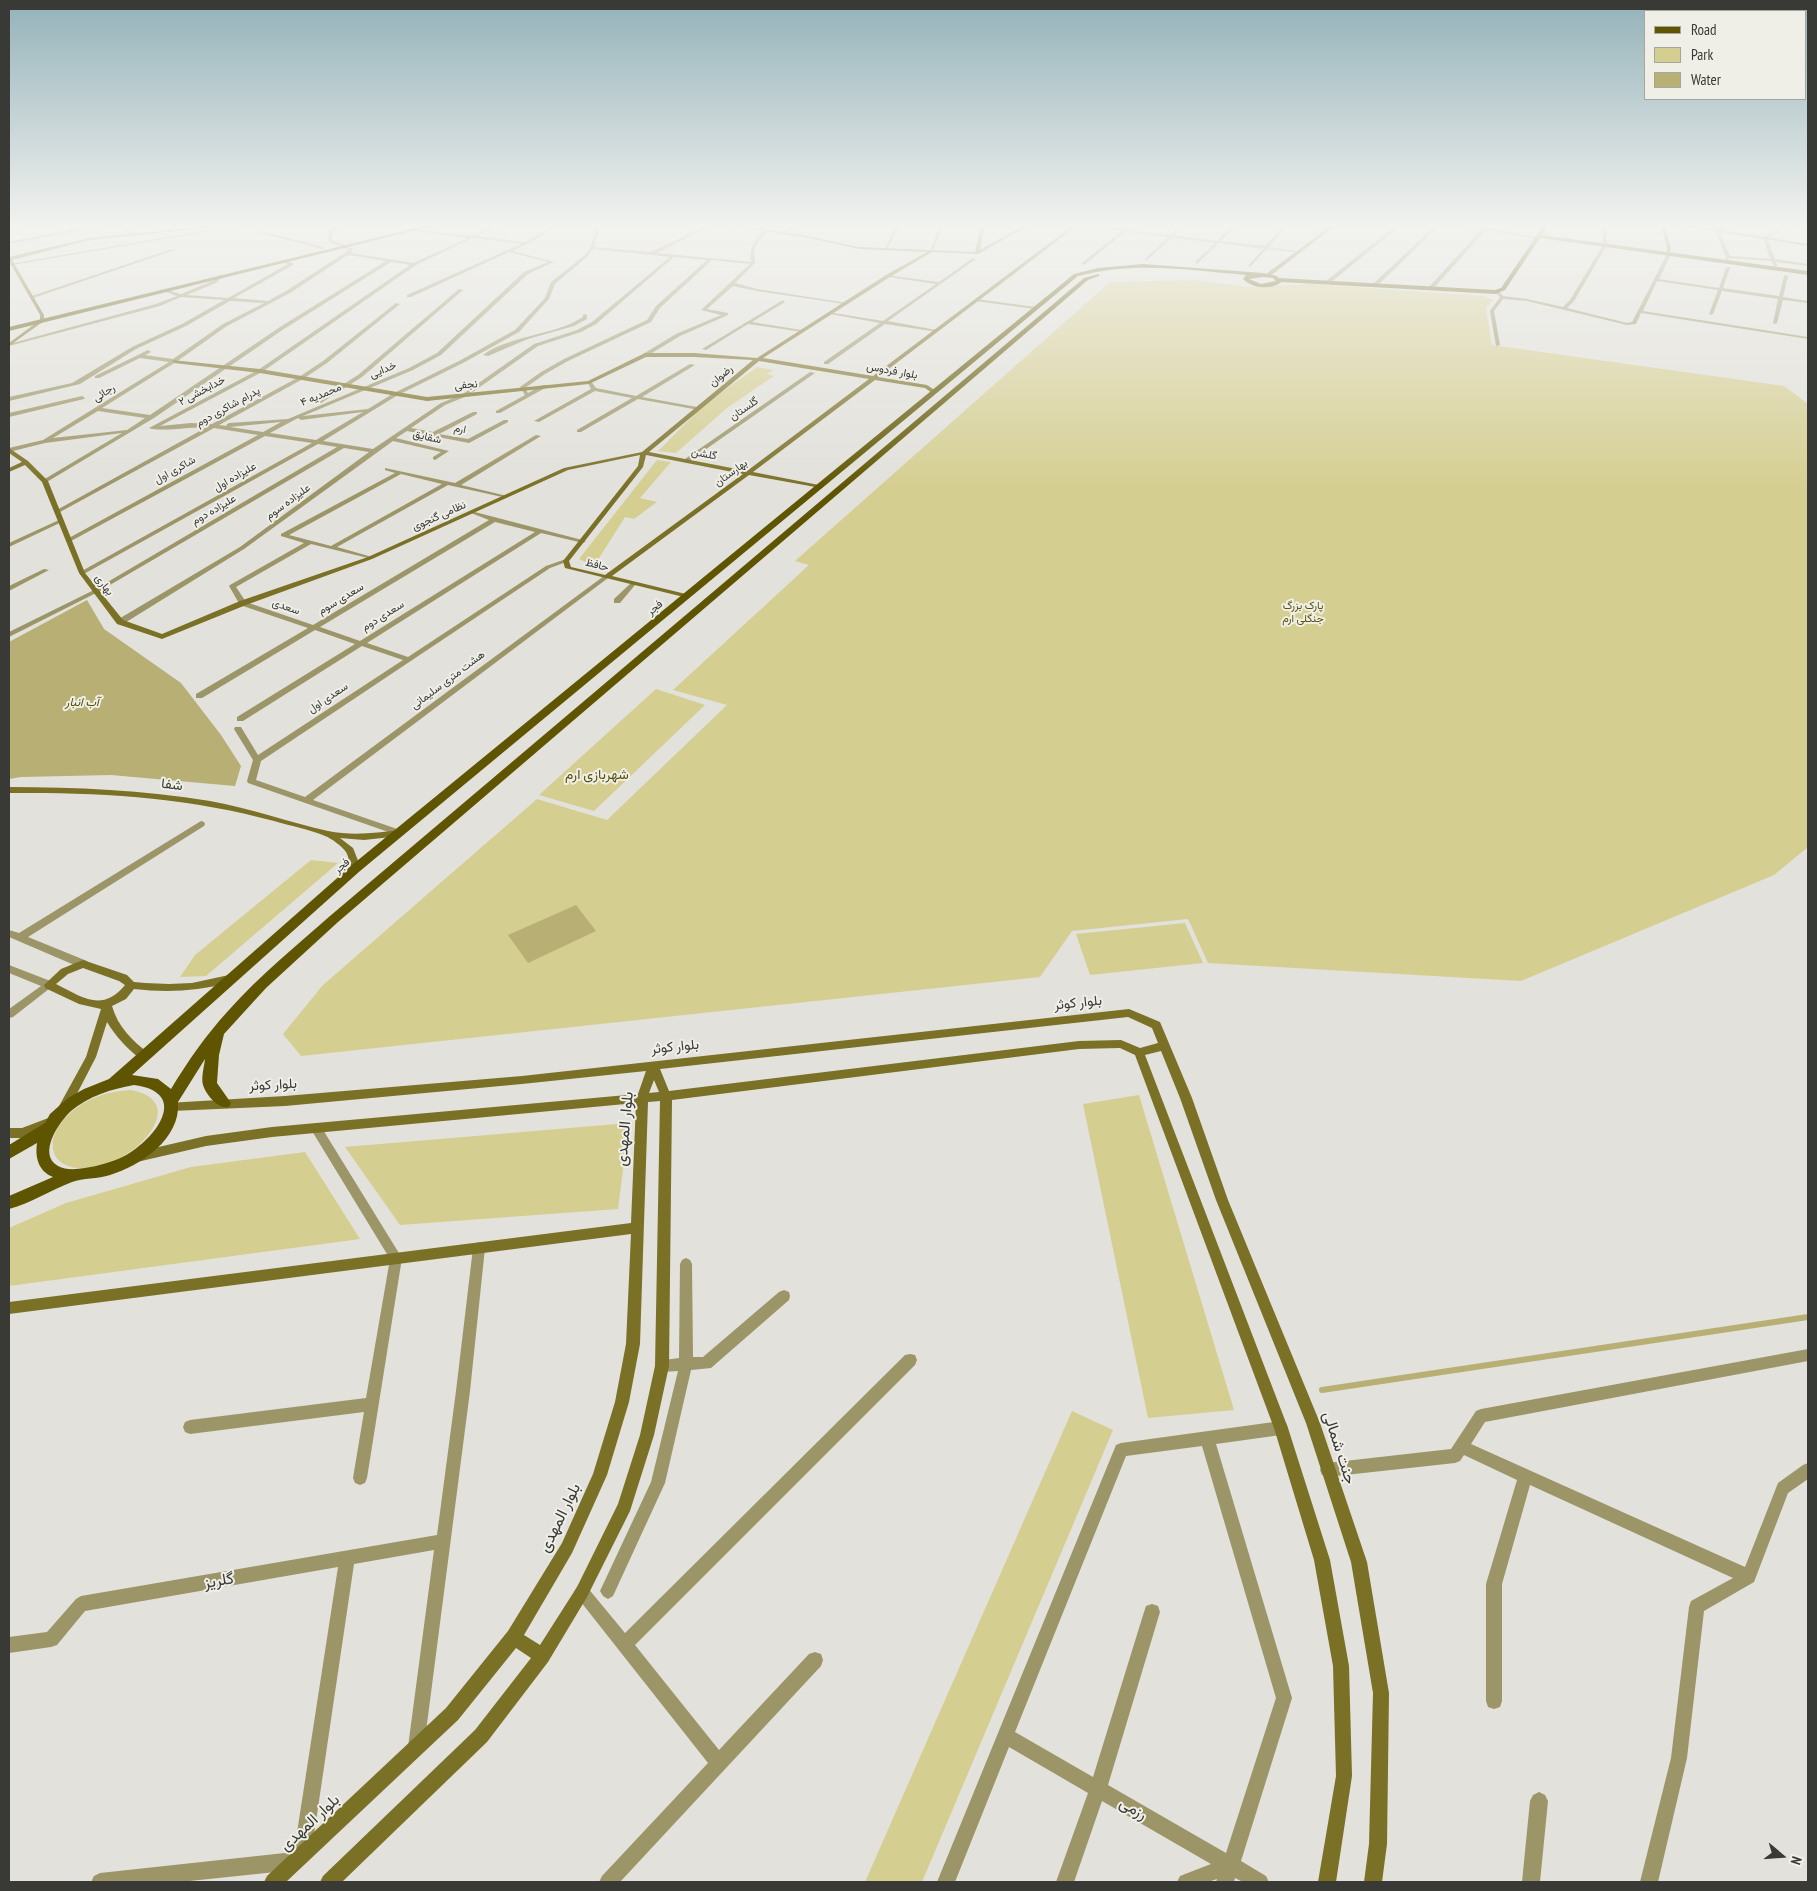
<!DOCTYPE html>
<meta charset="utf-8">
<style>
body{margin:0}
#map{position:relative;width:1817px;height:1891px;overflow:hidden;background:#e2e1db;font-family:"PT Sans Narrow",sans-serif}
canvas{display:block}
.frame{position:absolute;inset:0;border:10px solid #393936;pointer-events:none}
.legend{position:absolute;left:1644px;top:10px;width:162px;height:90px;box-sizing:border-box;background:#efefe8;border:1px solid #a6a6a1;margin:0;padding:6px 9px;list-style:none;font-size:15px;color:#393936}
.legend li{display:flex;align-items:center;gap:10px;height:25px}
.legend b{width:25px;border:1px solid #a6a6a1}
.north{position:absolute;left:1757px;top:1831px;width:50px;height:50px;-webkit-text-stroke:4px #efefe8;paint-order:stroke;rotate:108deg;font-size:14px;font-weight:700;line-height:20px;text-align:center;color:#393936}
.north::after{content:'';display:block;margin:auto;width:18px;height:22px;background:#393936;clip-path:polygon(50% 0,100% 100%,50% 72%,0 100%)}
</style>
<div id="map">
<canvas width="1817" height="1891"></canvas>
<div class="frame"></div>
<ul class="legend">
<li><b style="height:6px;background:#5f5500"></b>Road</li>
<li><b style="height:14px;background:#d5ce91"></b>Park</li>
<li><b style="height:14px;background:#b7af74"></b>Water</li>
</ul>
<div class="north">N</div>
</div>
<script>
const context = document.querySelector('canvas').getContext('2d');
context.lineJoin = 'round';
function fill(path, color) {
  context.fillStyle = color;
  context.fill(path, 'evenodd');
}
function trace(path, color, width, dash) {
  context.strokeStyle = color;
  context.lineWidth = width;
  context.lineCap = dash ? 'butt' : 'round';
  context.setLineDash(dash || []);
  context.stroke(path);
}
function write(font, color, halo, rows, align = 'center') {
  context.font = font + ' "PT Sans Narrow",Vazirmatn,sans-serif';
  context.lineWidth = 4;
  context.setLineDash([]);
  context.textBaseline = 'middle';
  context.strokeStyle = halo;
  context.fillStyle = color;
  for (const [text, x, y, turn = 0] of rows) {
    context.save();
    context.translate(x, y);
    context.rotate((+turn || 0) * Math.PI / 180);
    context.textAlign = isNaN(turn) ? turn : align;
    if (halo) context.strokeText(text, 0, 0);
    context.fillText(text, 0, 0);
    context.restore();
  }
}
fill(new Path2D(`
 M1195,280L1248,287L1311,284L1484,296L1493,300L1486,308L1492,345L1784,386L1808,404V847L1774,875L1521,981L1208,963L1188,919L1072,931L1040,977L301,1056L283,1034L323,985L537,799L607,820L727,705L673,690L809,565L795,561L1110,282Z
 M757,367L774,370L767,374L774,376L727,408L676,453L658,451L703,406Z
 M657,460L671,462L640,498L657,502L634,519L625,517L594,566L579,559Z
 M656,689L705,705L594,811L539,795Z
 M311,860L338,863L206,976L180,977L195,955Z
 M1185,923L1203,963L1090,975L1076,934Z
 M131,1090C181,1100 151,1141 122,1157C113,1162 104,1165 94,1167C52,1175 39,1142 69,1114C86,1098 108,1091 131,1090Z
 M1139,1095L1234,1410L1148,1418L1083,1104Z
 M629,1123L618,1209L400,1225L345,1147Z
 M305,1152L360,1239L9,1286V1228L66,1203L191,1167Z
 M1072,1411L1113,1430L922,1882H865Z`), '#d5ce91');
fill(new Path2D(`
 M87,600L104,629L181,683L221,735L241,766L235,786L111,775L21,777L9,779V642Z
 M576,905L596,931L528,963L508,935Z`), '#b7af74');
trace(new Path2D(`
 M1322,1390L1808,1317`), '#b7af74', 6);
fill(new Path2D(`
 M11,223H18L9,226V224Z
 M107,223H119L137,235L134,236L115,224L9,244V242Z
 M249,223H259L12,265L10,264Z
 M340,223H345L333,231L332,240L353,249L351,253L413,263L468,238L415,231L414,229L472,236L499,223H505L477,236L525,242L545,231L552,223H556C544,237 529,243 513,251L554,262L528,274L441,355L413,370L303,416L368,409L394,393L459,361L515,330L545,298L551,282L585,255L590,248L594,235L595,223H599L598,235L594,247L651,252L712,223H717L657,253L751,262C749,247 754,240 765,230H767C760,245 752,240 755,263L735,283L757,289L847,303L845,304L757,291L733,286L707,309L728,313V315L680,336L647,356H643V354L676,334L721,315L701,310L750,264L712,260L660,308L651,322L568,361L545,374L525,388L528,393L543,385H547V387L500,413H496V411L525,395L520,387L541,372L564,359L647,320L656,306L707,260L674,257L596,324L581,332L538,346L467,396L445,405L411,428L433,432L473,412H477V414L439,434L468,439L504,420H508V422L469,443L407,431L396,438L449,451L435,460L433,459V457L441,452L393,441L244,549L123,624H117V620L240,547L369,452L344,448L98,592L9,637V632L94,590L337,447L318,444L82,575L80,574V572L312,443L265,436L71,541H67V539L258,435L214,428L60,512L55,511L207,427C192,427 159,432 149,428L258,370L410,265L391,262L284,329L154,418L45,483L42,481L43,480L122,433L45,443L9,452V448L43,440L169,362L140,358L99,378H95V376L148,350L151,352L145,355L173,359L223,324L264,303L230,301L186,326L136,349L80,384L9,401V397L72,383L132,347L182,324L224,300L181,297L160,306L9,346V344L156,304L177,296L163,291V289L181,294L212,281L221,275L223,276L216,283L187,295L228,298L288,264L282,262V260L293,263V265L234,298L268,301L286,291L349,250L328,241L329,230ZM473,238L521,244L407,295V297H411L509,252L548,262L524,272L437,353L409,368L288,419L229,423L226,425L227,426L219,425L303,379L327,363L400,304L396,303L323,361L299,377L212,424L191,423L160,426L262,372L416,265ZM593,249L670,257L592,322L577,330L534,344L463,394L441,403L373,449L323,441L398,395L463,363L519,332L549,299L555,284L587,257ZM348,255L386,261L280,327L150,415L102,408L176,362L227,326L290,293ZM98,411L145,418L127,430L53,438ZM363,412L316,440L270,433L298,418L301,420ZM281,422L263,432L230,427Z
 M743,223H750L737,227L735,226Z
 M800,223H806L782,234L779,233Z
 M897,223H901L887,250L884,251Z
 M941,223H945L932,252L929,253Z
 M1060,223L1123,229L1130,223H1135L1127,230L1170,235L1183,223H1187L1174,235L1217,241L1235,223H1239L1221,241L1265,246L1284,226L1285,228L1269,247L1302,252L1300,253L1267,249L1250,267L1248,266L1263,249L1219,243L1197,264L1195,262L1215,243L1172,238L1146,261L1145,259L1168,237L1125,232L1084,265L1082,263L1121,231Z
 M1399,223H1404L1330,283H1326V281Z
 M1438,223H1442L1377,286H1373V284Z
 M1452,223L1485,227L1540,238L1538,239L1486,230L1432,290H1428V288L1482,229Z
 M1517,223H1522L1520,224Z
 M1726,223H1731L1719,231L1730,256L1770,259L1763,238L1787,223H1792L1767,238L1775,259L1808,264V266L1776,262L1777,266L1775,267L1771,261L1729,258L1728,262H1724L1726,257L1715,231Z
 M1604,228L1606,229L1607,245L1574,301L1567,308L1627,323L1632,322L1667,254L1669,253L1671,254L1659,279L1719,288L1726,268L1728,267L1730,268L1723,288L1779,296L1784,276L1786,275L1788,276L1783,297L1808,301V303L1783,300L1777,323L1775,324L1773,323L1778,299L1722,291L1713,314L1711,315L1709,314L1718,290L1657,281L1643,311L1808,337V339L1641,313L1636,324L1627,325L1527,301L1503,299L1494,311L1500,345L1496,346L1490,311L1500,297L1495,292H1499L1503,296L1527,299L1563,307L1570,300L1603,245L1602,229Z
 M261,231L323,247L324,248L322,249L260,233Z
 M172,249L175,250L33,298L29,297Z
 M973,258L976,259L888,321L936,330L938,332L885,324L828,364H824V362L880,323L830,314L828,312L883,321L936,284L888,277L886,275L939,282Z
 M459,289L463,290L362,377L321,403H317V401L358,375Z
 M977,299L1035,307L1037,308L1035,309L975,301Z
 M783,300L785,302L752,322L801,330L803,332L748,324L706,350L702,349Z
 M583,314L587,315V319L574,326L528,339L488,356L483,355C513,334 554,336 583,317Z
 M690,364L695,365L642,397L697,407L699,408V410L638,399L581,432H577V430L632,398L595,391L539,422L534,421L591,389L587,381H591L596,388L636,396Z
 M810,372L815,373L689,461H685V459Z
 M82,396L85,398L84,399L9,417V413Z
 M536,435L541,436L461,485L507,496V498L448,485L337,547L372,557V559L311,544L236,587L246,602L313,625L489,520L471,513V511L586,541L583,543L541,533L367,643L408,657L546,566L566,559L569,561L550,568L261,761L256,780L305,797L604,576H608V578L313,800L403,831L405,833L403,835H397L248,783L247,781L253,760L234,729L235,727H241L258,755L403,660L362,646L243,721H237V717L355,644L315,630L202,698H196V694L308,628L240,605L229,586L230,585L304,543L281,536V534L395,473L385,470V468L455,483ZM401,474L442,484L331,546L289,535ZM495,522L535,532L360,641L320,627Z
 M59,520L64,521L9,547V543Z
 M44,569L49,570L9,591V586Z
 M633,582L636,584L635,585L620,603H614V599L631,583Z
 M201,821L204,822L205,824L204,826L28,937L87,961L88,964L87,967H79L9,937V930L19,933Z
 M9,965L53,982L54,985L13,1017L9,1018V1009L41,986L9,973Z
 M316,1123L320,1125L402,1258L367,1478L365,1483L360,1485L355,1483L353,1478L364,1412L190,1434L185,1432L183,1427L185,1422L190,1420L366,1398L390,1259L312,1131L310,1128L312,1125Z
 M479,1242L483,1244L485,1248L470,1391L424,1747L422,1753L416,1755L410,1753L408,1747L434,1550L354,1564L311,1855L308,1861L295,1870L180,1882H91L94,1876L100,1873L294,1852L338,1567L85,1611L57,1645L51,1647L9,1653V1637L47,1632L76,1599L81,1596L437,1535L456,1391L473,1248L475,1244Z
 M686,1258L690,1260L692,1264L693,1357H703L779,1292L784,1290L789,1292L790,1296L789,1300L711,1368L691,1370L665,1483L613,1596L608,1599L603,1596L600,1591L651,1482L678,1371L662,1372L657,1371L655,1366L657,1361L679,1358L680,1264L682,1260Z
 M1808,1349V1361L1485,1422L1471,1444L1745,1567L1778,1483L1803,1465L1808,1463V1479L1788,1493L1754,1582L1704,1611L1687,1758L1658,1882H1640L1671,1758L1689,1607L1691,1601L1733,1578L1530,1485L1502,1584V1701L1500,1707L1494,1709L1488,1707L1486,1701V1584L1517,1480L1464,1455L1460,1461L1455,1463L1327,1477L1322,1475L1320,1470L1322,1465L1327,1463L1451,1449L1476,1411L1481,1409Z
 M910,1354L915,1355L917,1360L915,1365L635,1645L719,1750L809,1654L815,1652L821,1654L823,1660L821,1666L620,1882H599L602,1876L708,1763L577,1597L574,1592L577,1587L582,1584L587,1587L625,1633L905,1355Z
 M1281,1421L1286,1423L1288,1428L1286,1433L1281,1435L1216,1444L1292,1698L1241,1861L1266,1876L1269,1882H1243L1235,1878L1234,1882H1216L1217,1879L1208,1882H1177L1180,1876L1211,1864L1102,1801L1074,1882H1056L1088,1793L1009,1747L955,1882H937L1116,1445L1121,1443ZM1202,1446L1276,1698L1226,1853L1108,1785L1160,1612L1158,1606L1152,1604L1146,1606L1144,1612L1093,1777L1015,1732L1126,1456Z
 M1539,1792L1545,1795L1548,1801L1540,1882H1522L1530,1801L1533,1795Z`), '#9b9568');
fill(new Path2D(`
 M30,223H39L9,229V227Z
 M238,223H253L90,240L12,260L44,315V321L9,346V343L40,320V315L9,261V257L90,238Z
 M716,223H726L813,237L859,247L975,252L981,223H985L980,250L1028,223H1033L978,254L932,252L890,277L763,358L873,376L1076,223H1081L878,377L927,385L936,391V393H932L925,388L875,380L753,472L819,485L822,487L821,488L749,475L612,576L690,595V597L688,598L565,568L563,561L638,466L640,455L568,470L372,559L246,605L162,639L117,624L79,573L42,482L25,465L9,472V468L22,462L9,453V448L28,461L48,481L85,573L123,620L162,634L240,601L368,557L564,468L642,452L753,360L694,357H646L589,384L427,401L260,373L174,363L172,360L260,369L427,397L588,381L645,353H694L757,358L886,275L927,252L859,249L813,239ZM759,361L869,379L747,471L649,452ZM646,455L743,474L605,575L571,567L569,561L643,467Z
 M1293,223L1331,226L1334,223H1339L1270,276H1266V274L1328,228Z
 M1660,223H1664L1671,248L1670,255L1667,254V248Z
 M1664,223H1675L1808,244V246Z
 M9,787C76,787 143,790 210,801C250,808 288,822 328,831C352,836 376,833 400,830L405,833L400,836L364,840L340,838L353,848L361,868L356,871C348,868 350,858 346,852C343,847 331,838 325,836C309,829 290,826 274,821C187,797 98,792 9,793Z
 M83,960L127,975L134,982L145,983L169,984L192,983L229,975L233,976L234,979L233,982L229,983C197,991 167,993 134,989L126,999L112,1006C118,1027 132,1040 148,1053L149,1056L148,1059H140C127,1048 116,1037 107,1022L96,1057L68,1111L64,1113L60,1111L58,1108L86,1057L101,1009L79,1004L45,988L44,985L61,969ZM83,968L119,981L125,985C102,1013 82,997 56,984L68,974Z
 M1129,1009L1160,1022L1192,1098L1228,1200L1320,1423L1367,1562L1389,1693L1387,1844L1382,1882H1364L1369,1844L1373,1693L1351,1562L1306,1423L1216,1200L1180,1098L1161,1051L1145,1055L1288,1428L1330,1560L1349,1666L1352,1776L1336,1882H1318L1336,1776L1333,1666L1314,1560L1274,1428L1135,1055L1120,1048L1079,1049L672,1100L669,1366L654,1435L630,1511L587,1597L548,1662L487,1742L342,1882H320L323,1876L475,1730L531,1658L516,1648L458,1720L286,1882H264L267,1876L446,1708L508,1631L562,1543L593,1474L615,1402L626,1344L631,1234L9,1314V1302L631,1223L636,1103L272,1137L206,1146L137,1162L133,1160L131,1157L133,1154L137,1152L206,1136L272,1127L638,1094L646,1071L522,1084L285,1106L172,1111L168,1109L166,1106L168,1103L285,1096L522,1076ZM1128,1017L1152,1028L1158,1043L1140,1048L1121,1040L1079,1041L669,1091L660,1069ZM654,1080L659,1092L649,1093ZM660,1101L655,1366L640,1435L618,1504L577,1587L540,1645L524,1635L572,1553L607,1475L629,1402L640,1344L648,1102Z
 M51,1117L55,1119L57,1122L55,1125L23,1138H9V1128H22Z`), '#7a7026');
fill(new Path2D(`
 M436,223H445L9,331V327Z
 M1545,223H1550L1542,235L1808,271V275L1540,238L1505,290L1496,294L1282,282C1271,290 1253,289 1243,279L1246,275C1189,270 1134,261 1078,276L360,871L132,1075L158,1079L171,1089C188,1061 206,1035 228,1011C259,976 295,947 330,916L1084,278L1099,274V276L1088,280L338,922L266,988L224,1034L219,1055L217,1083L231,1103L229,1107C219,1110 206,1095 203,1085C201,1078 204,1067 205,1059L178,1102C181,1139 140,1166 110,1175C98,1179 83,1178 72,1182C51,1190 31,1203 9,1209V1196L53,1177C38,1171 35,1157 37,1143L9,1159V1145L45,1123L50,1114L68,1098L84,1089L109,1079L352,865L1074,274L1098,268L1143,264L1263,273L1277,276L1279,278L1495,290L1501,288ZM1263,277L1273,278L1276,281L1261,284L1249,279ZM134,1085C187,1092 160,1133 131,1152C121,1159 108,1163 96,1166C85,1168 69,1172 58,1166C37,1154 59,1122 71,1111C89,1096 111,1089 134,1085Z`), '#5f5500');
const sky = context.createLinearGradient(0, 0, 0, 488);
sky.addColorStop(0, '#94b2ba');
sky.addColorStop(0.46, '#f2f2ef');
sky.addColorStop(1, '#f2f2ef00');
context.fillStyle = sky;
context.fillRect(0, 0, 1817, 488);
write('11px', '#393936', '#efefe8', [
 ["خدایی",383,370,-22],
 ["بلوار فردوس",892,371,10],
 ["رضوان",721,376,-40],
 ["نجفی",466,385,-5],
 ["خدابخشی ۲",202,391,-28],
 ["رجائی",104,393,-32],
 ["محمدیه ۴",321,395,-23],
 ["پدرام شاکری دوم",228,407,-29],
 ["گلستان",744,409,-35],
 ["ارم",460,429,11],
 ["شقایق",427,437,13],
 ["گلشن",704,454,11],
 ["شاکری اول",175,470,-29],
 ["بهارستان",731,473,-36],
 ["علیزاده اول",235,477,-30],
 ["علیزاده سوم",288,502,-36],
 ["علیزاده دوم",214,510,-30],
 ["نظامی گنجوی",439,516,-24],
 ["حافظ",597,565,14],
 ["بهاری",104,585,52],
 ["سعدی سوم",341,599,-31],
 ["سعدی",286,607,19],
 ["فجر",655,608,-40],
 ["سعدی دوم",383,616,-32],
 ["هشت متری سلیمانی",448,680,-37],
 ["سعدی اول",328,698,-34],
 ["فجر",342,866,-41]
]);
write('11px', '#5b5208', '#efefe8', [
 ["پارک بزرگ",1303,606],
 ["جنگلی ارم",1303,619]
]);
write('italic 12px', '#584f02', '#efefe8', [
 ["آب انبار",82,703]
]);
write('14px', '#5b5208', '#efefe8', [
 ["شهربازی ارم",597,775]
]);
write('14px', '#393936', '#efefe8', [
 ["شفا",172,785,7],
 ["بلوار کوثر",1078,1003,-6],
 ["بلوار کوثر",675,1047,-6],
 ["بلوار کوثر",273,1085,-3]
]);
write('16px', '#393936', '#efefe8', [
 ["بلوار المهدی",625,1129,-85],
 ["جنت شمالی",1339,1448,72],
 ["بلوار المهدی",560,1518,-64],
 ["گلریز",219,1581,-10],
 ["رزمی",1133,1809,30],
 ["بلوار المهدی",310,1823,-43]
]);
</script>
